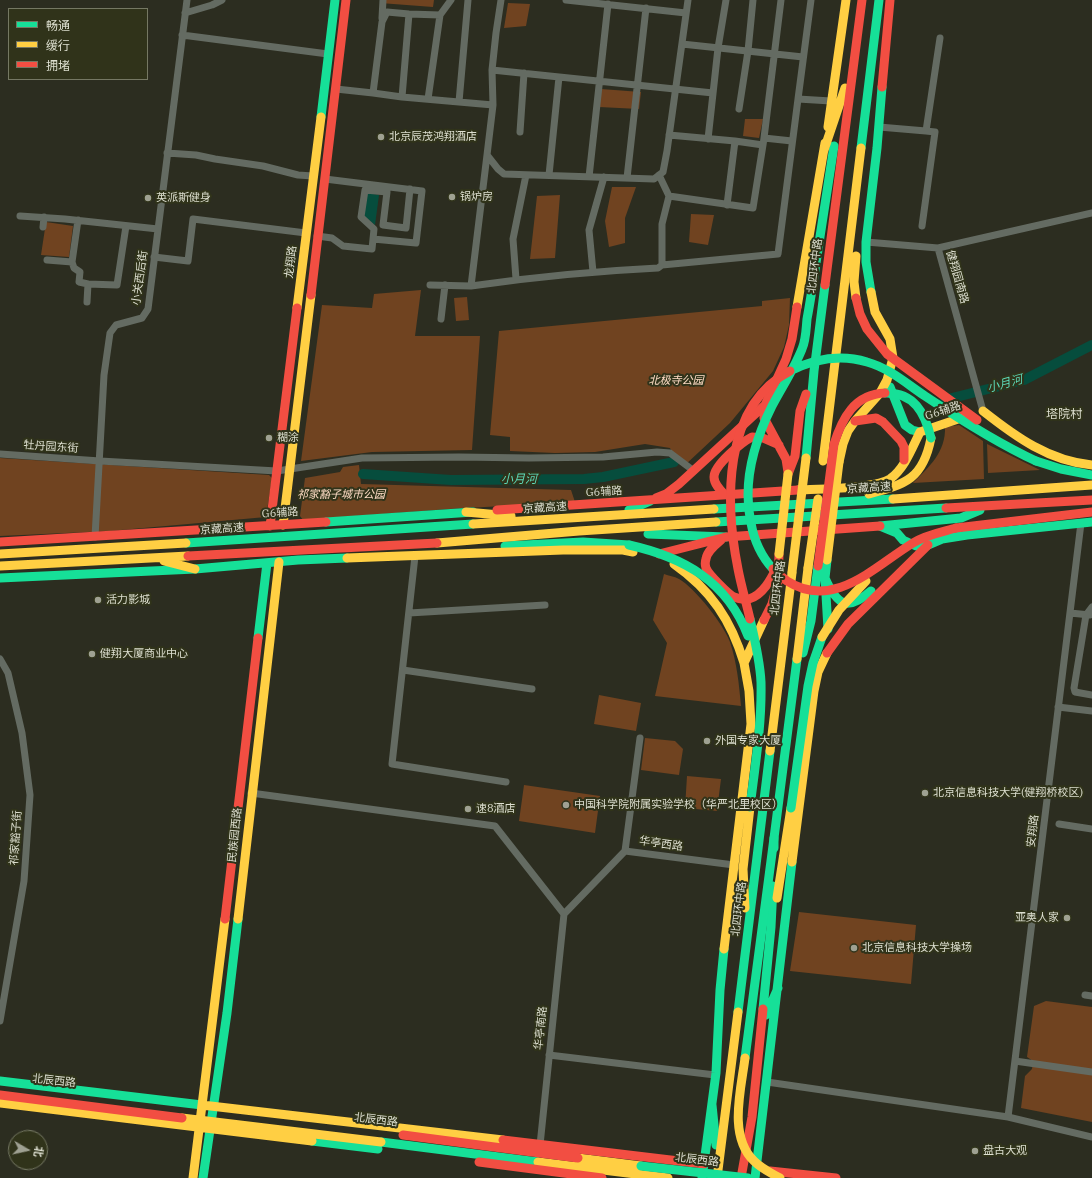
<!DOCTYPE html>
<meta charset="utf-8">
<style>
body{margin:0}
#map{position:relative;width:1092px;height:1178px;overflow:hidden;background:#2c2d20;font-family:"IBM Plex Serif","Noto Sans SC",serif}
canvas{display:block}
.legend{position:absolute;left:8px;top:8px;width:140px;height:72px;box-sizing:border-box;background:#30331a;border:1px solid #757863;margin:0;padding:5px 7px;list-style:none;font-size:12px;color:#dddfd0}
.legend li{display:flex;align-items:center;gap:8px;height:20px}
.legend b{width:20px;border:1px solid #757863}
.north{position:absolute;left:8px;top:1130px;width:40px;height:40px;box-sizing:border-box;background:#30331a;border:1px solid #757863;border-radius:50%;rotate:99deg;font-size:11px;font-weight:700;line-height:16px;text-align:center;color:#dddfd0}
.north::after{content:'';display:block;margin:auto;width:14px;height:18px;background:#9fa192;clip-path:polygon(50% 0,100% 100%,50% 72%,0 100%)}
</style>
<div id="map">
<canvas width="1092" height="1178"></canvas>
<ul class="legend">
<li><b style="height:5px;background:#16e098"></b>畅通</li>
<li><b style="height:5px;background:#ffcf43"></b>缓行</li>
<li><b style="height:5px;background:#f24e42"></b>拥堵</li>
</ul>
<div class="north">北</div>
</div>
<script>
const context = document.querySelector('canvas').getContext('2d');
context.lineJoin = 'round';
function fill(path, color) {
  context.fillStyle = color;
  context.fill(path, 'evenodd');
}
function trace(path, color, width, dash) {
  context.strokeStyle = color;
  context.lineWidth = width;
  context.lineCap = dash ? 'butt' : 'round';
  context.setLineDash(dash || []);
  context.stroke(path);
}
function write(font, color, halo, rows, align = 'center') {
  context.font = font + ' "IBM Plex Serif","Noto Sans SC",serif';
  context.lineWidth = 4;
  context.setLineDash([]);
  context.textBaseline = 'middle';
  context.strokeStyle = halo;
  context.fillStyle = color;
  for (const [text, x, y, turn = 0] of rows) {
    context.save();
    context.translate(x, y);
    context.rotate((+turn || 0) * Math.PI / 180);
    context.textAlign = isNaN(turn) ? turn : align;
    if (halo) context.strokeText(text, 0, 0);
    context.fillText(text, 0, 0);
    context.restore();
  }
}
fill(new Path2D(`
 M381,0H434L433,7L380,3Z
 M508,3L530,4L526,26L504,28Z
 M601,89L641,92L639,109L599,107Z
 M745,119H763L759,138L743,136Z
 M612,187H636L625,218V243L609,247L605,221Z
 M560,195L555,258L530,259L537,196Z
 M691,214L714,215L708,245L689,242Z
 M46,222L73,226L69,257L41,255Z
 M421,290L415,336H480L472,450L372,452L301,461L322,305L372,308L374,294Z
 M467,297L469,320L456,321L454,298Z
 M790,298L789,325L784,347L773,371L730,423L684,466L675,458L670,448L645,444L595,452L555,453L510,451V437L490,435L499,331L762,306V301Z
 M959,425L983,441L984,479L913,483C929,467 946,452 945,427Z
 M987,444L1040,470L988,473Z
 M0,458L269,475L272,478L266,517L110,531L0,536Z
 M359,465L361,484L571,490L575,502L449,509L303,520L300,516L305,478L340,472L343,467Z
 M664,574C669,576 674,576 679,579C695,588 724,625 730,642C737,663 739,684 741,706L655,696L667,643L653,620Z
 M599,695L641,703L636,731L594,724Z
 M645,738L675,741L683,749L679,775L641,770Z
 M687,776L721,779L717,811L685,808Z
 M524,785L600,796L595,833L519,821Z
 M799,912L916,925L911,984L790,971Z
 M1046,1001L1092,1007V1122L1021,1108L1025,1076L1032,1069L1033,1061L1027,1057L1034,1006Z`), '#704320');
fill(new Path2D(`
 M367,193L379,195L375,225L364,216Z`), '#064d3d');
trace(new Path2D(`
 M944,400L1024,380L1092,345
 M363,474L451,480L584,479L603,477L674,462`), '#064d3d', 10);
trace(new Path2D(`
 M451,0L440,15L409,14L387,12L382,22L373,93L402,97L493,105
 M501,0L496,33L492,70L493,105L487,155L498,169L504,174L654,179L663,172L667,151L688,0
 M566,0L686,13
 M185,13L212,5L222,0
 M382,18L383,0
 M182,35L328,54
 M682,44L803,57
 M492,70L713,93
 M336,89L373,93
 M402,97L409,14
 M428,99L440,15
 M798,99L811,0
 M459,102L468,0
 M739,109L748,51L753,0
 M879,127L926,131
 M520,132L524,73
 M669,135L735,141L763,145L764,138L792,141
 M764,138L781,0
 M708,139L718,48L726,0
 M167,153L196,155L215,159L263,166L298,175L313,176
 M487,155L471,286C533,277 596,271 658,268L662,265L778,254L798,99L831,101
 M549,175L559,77
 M659,175L669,196
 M589,177L608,4
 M627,178L646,8
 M727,205L735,141
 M20,216L65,219L158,229
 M922,226L935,132L926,131L940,38
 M43,227L44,217
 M317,236L332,238L343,246L372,249L373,239L416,243L422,191L325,179
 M373,239L374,229L361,217L365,190L387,192L383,225L406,228L410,189
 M866,242L938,248L1092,213
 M938,248L983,411
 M154,257L188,261L193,219L306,233
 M47,260L72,262L74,268L80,272L79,282L88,284
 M72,262L78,220
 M662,265V224L669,196L753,208L763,145
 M593,272L589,230L604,177
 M516,279L513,239L526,175
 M430,285L471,286
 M87,302L88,284L117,285L126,226
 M441,319L445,285
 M0,454L100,461L277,471L362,458L459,457L529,458L603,457L657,452L670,453L694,471
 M95,537L104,375L110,333L116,325L142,318L148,309L187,0
 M415,556L392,764L506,782
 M1092,607L1086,615L1074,688L1075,692L1092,695
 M409,613L545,605
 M1070,613L1090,615
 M0,659L8,673L22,733L30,795L24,881L0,1021
 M403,670L532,689
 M1058,707L1092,711
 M251,793L495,826L564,914
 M1059,824L1092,829
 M625,851L640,738
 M625,851L734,865
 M564,914L625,851
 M1085,995L1092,996
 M549,1055L715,1075
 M1015,1061L1092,1072
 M767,1082L1008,1117L1092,1137
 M1008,1117L1081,523
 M540,1145L564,914`), '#646b62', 7);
trace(new Path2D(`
 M321,117L335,0
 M861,148L879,0
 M817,256L834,146
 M871,292L866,262V242L877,148L882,87
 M890,387L905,425L912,430L920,432
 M806,458L814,371L825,285
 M1036,461L1061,469L1092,475
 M714,509L893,499
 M629,510L650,501
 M326,522L473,512
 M716,522L946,508
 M880,526L897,533L903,540L916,546L928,545L942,539L967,535L1092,522
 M880,526L961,518L980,510
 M648,534L726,537
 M186,543L473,524
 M505,546L583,542L629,545
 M827,560L825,578L828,629
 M0,578L195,569L298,560L347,558
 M825,578C837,605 847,612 871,591
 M258,638L267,563
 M803,653L811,621L818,566
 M774,848V838L797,659
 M763,1009L771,927L773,886
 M738,1012L770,751
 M766,1015L778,988
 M0,1081L202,1105
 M712,1105L716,1145
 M312,1141L378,1149
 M381,1142L538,1162
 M203,1178L227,1013L238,919
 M702,1178L716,1073L720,990L724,949
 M755,1178L792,862`), '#16e098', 9);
trace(new Path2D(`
 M828,127L846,0
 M824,150L845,88
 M856,256L854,282L856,298
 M797,307L825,143
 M297,308L321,117
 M983,411C1016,437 1049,461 1092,465
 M823,461L861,148
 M839,462L843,444L848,431L855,421L880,393L887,380L893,358L890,339L875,312L871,292
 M798,490C818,489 875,489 890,479C905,468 912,448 920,432L964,417
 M869,494C906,484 923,479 931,438
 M893,499L1092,485
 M466,512L511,516
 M473,524L714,509
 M283,525L311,295
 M437,543L579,531L716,522
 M0,554L186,543
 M347,558L563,550H623L633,552
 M164,561L195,569
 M674,564C711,590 731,620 744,663
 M0,566L188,556
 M797,659L808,568
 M770,751L792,573
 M792,862L814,691L818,672L827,653
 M777,898L791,808
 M745,908L743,869L750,807
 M238,919L279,562
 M724,949L751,724L749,691L744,663L764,620
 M0,1103L312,1141
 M202,1105L503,1140
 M182,1118L381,1142
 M578,1158L641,1166
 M538,1162L668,1178
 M193,1178L225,919
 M717,1178L738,1012`), '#ffcf43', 9);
trace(new Path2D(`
 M882,87L890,0
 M825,285L862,0
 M311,295L346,0
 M855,421L876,418L883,422L901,441L904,447V460
 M788,472L786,459L764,418L765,405L786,359L792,339L797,307
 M788,474L795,456L800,411L806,394
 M725,495C720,490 714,484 714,477C714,465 742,442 752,437L763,438L779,445
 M656,498L666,494L679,484L765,405
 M946,508L1092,500
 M497,510L798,490
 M270,526L297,308
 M956,528L1092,512
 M721,540C715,545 707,551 706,559C705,562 705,565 706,568C708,574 729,595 734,597C739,599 744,600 749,599C763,595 771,579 777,567
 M0,542L326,522
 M659,554L726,537L880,526
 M188,556L437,543
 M764,620L772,604L778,582L779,554
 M827,653L848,624L928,545
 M225,919L258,638
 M0,1095L182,1118
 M403,1135L578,1158
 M503,1140L704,1164
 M479,1162L602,1178
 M770,1171L836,1178
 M741,1178L752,1117L763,1009`), '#f24e42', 9);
trace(new Path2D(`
 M790,371C814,359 841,354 867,362C889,368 907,384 925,396C961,420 997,443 1036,461
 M885,393C914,392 925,413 931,438
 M629,545C683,557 727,581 748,636
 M773,569C761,556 754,540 751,523C742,482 754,442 772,406C782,387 794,369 802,349C806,340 806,329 807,319C811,298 814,277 817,256
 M750,807C755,766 762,724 761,682C760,661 755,640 750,619
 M791,808L808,686L813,663L822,637
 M745,1058L774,838
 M641,1166L748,1178`), '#16e098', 9);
trace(new Path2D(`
 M779,554L788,474
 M827,560L839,462
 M808,568L818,499
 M792,572L806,458
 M822,637L839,610L866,581
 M745,1058C741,1090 728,1136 754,1161C762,1169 771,1173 780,1178`), '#ffcf43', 9);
trace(new Path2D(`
 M856,298L860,314L867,329L887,354L977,420
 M818,566L834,444C842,419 854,394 885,393
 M773,569C777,573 782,577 787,581C834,611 875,566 913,543C925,535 942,532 956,528
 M750,619C746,602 741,585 738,569C725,504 722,406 790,371`), '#f24e42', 9);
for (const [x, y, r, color] of [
 [381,137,4,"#9fa192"],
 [452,197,4,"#9fa192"],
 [148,198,4,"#9fa192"],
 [269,438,4,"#9fa192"],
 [98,600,4,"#9fa192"],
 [92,654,4,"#9fa192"],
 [707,741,4,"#9fa192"],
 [925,793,4,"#9fa192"],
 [566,805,4,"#9fa192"],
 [468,809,4,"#9fa192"],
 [1067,918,4,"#9fa192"],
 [854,948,4,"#9fa192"],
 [975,1151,4,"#9fa192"]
]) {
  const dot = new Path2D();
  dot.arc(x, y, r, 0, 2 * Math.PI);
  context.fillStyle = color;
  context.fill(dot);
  trace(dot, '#30331a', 1.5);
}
write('11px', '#dddfd0', '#30331a', [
 ["北京辰茂鸿翔酒店",389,137],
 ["锅炉房",460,197],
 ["英派斯健身",156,198],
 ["糊涂",277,438],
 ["活力影城",106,600],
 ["健翔大厦商业中心",100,654],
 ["外国专家大厦",715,741],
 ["北京信息科技大学(健翔桥校区)",933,793],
 ["中国科学院附属实验学校（华严北里校区）",574,805],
 ["速8酒店",476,809],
 ["亚奥人家",1059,918,"right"],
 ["北京信息科技大学操场",862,948],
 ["盘古大观",983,1151]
], 'left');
write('11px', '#dddfd0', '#30331a', [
 ["龙翔路",291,262,-83],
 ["北四环中路",815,266,-83],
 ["健翔园南路",957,277,74],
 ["小关西后街",140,278,-82],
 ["G6辅路",943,411,-18],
 ["牡丹园东街",51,447,4],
 ["京藏高速",869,488,-4],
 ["G6辅路",604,492,-3],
 ["京藏高速",545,508,-4],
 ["G6辅路",280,513,-4],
 ["京藏高速",222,529,-4],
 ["北四环中路",778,588,-83],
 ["安翔路",1033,831,-83],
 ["民族园西路",235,835,-84],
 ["祁家豁子街",16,838,-86],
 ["华亭西路",661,844,8],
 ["北四环中路",739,909,-83],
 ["华亭南路",541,1028,-84],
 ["北辰西路",54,1081,6],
 ["北辰西路",376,1120,7],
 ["北辰西路",697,1160,7]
]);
write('italic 11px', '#fedcc5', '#30331a', [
 ["北极寺公园",676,381],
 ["祁家豁子城市公园",341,495]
]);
write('italic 12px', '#5dd9b8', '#30331a', [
 ["小月河",1005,384,-15],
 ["小月河",519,480]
]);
write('12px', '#dddfd0', '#30331a', [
 ["塔院村",1064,415]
]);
</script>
